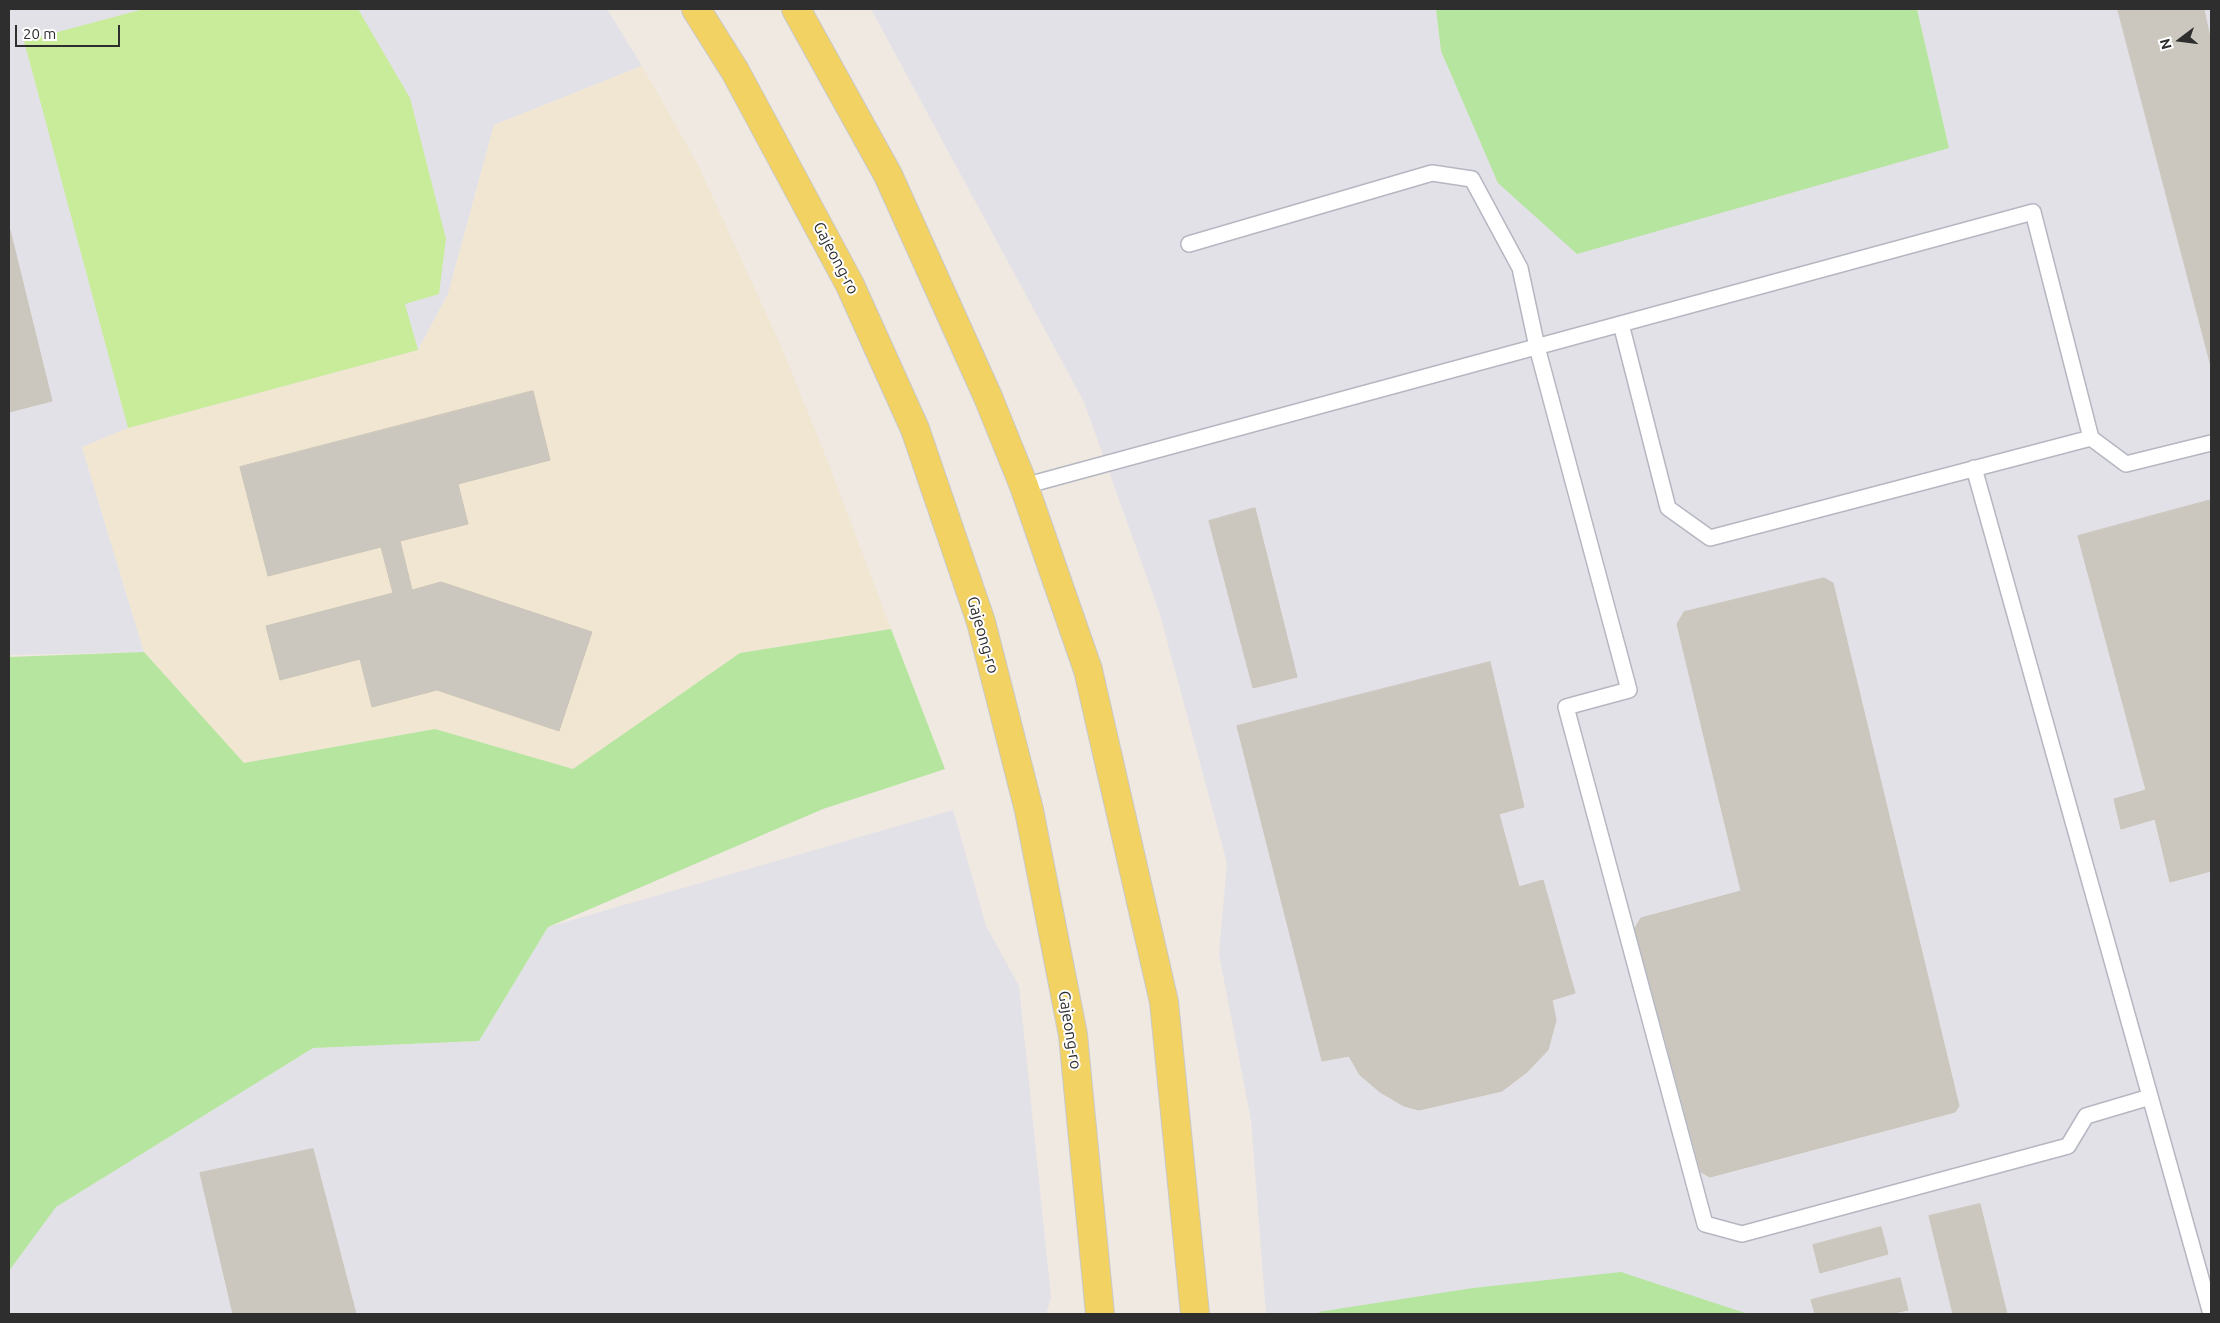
<!DOCTYPE html>
<style>
body{margin:0}
#map{position:relative;width:2220px;height:1323px;overflow:hidden;background:#efe9e1;font-family:Ubuntu,sans-serif}
canvas{display:block}
.frame{position:absolute;inset:0;border:10px solid #2e2e2e;pointer-events:none}
.north{position:absolute;left:2155px;top:15px;width:50px;height:50px;-webkit-text-stroke:4px #fff;paint-order:stroke;rotate:255deg;font-size:14px;font-weight:700;line-height:20px;text-align:center;color:#2e2e2e}
.north::after{content:'';display:block;margin:auto;width:18px;height:22px;background:#2e2e2e;clip-path:polygon(50% 0,100% 100%,50% 72%,0 100%)}
.scale{position:absolute;left:15px;top:25px;width:105px;height:22px;box-sizing:border-box;border:2px solid #2e2e2e;border-top:0;padding-left:6px;font-size:15px;line-height:18px;white-space:nowrap;color:#2e2e2e;-webkit-text-stroke:4px #fff;paint-order:stroke}
</style>
<div id="map">
<canvas width="2220" height="1323"></canvas>
<div class="frame"></div>
<div class="north">N</div>
<div class="scale">20 m</div>
</div>
<script>
const context = document.querySelector('canvas').getContext('2d');
context.lineJoin = 'round';
function fill(path, color) {
  context.fillStyle = color;
  context.fill(path, 'evenodd');
}
function trace(path, color, width, dash) {
  context.strokeStyle = color;
  context.lineWidth = width;
  context.lineCap = dash ? 'butt' : 'round';
  context.setLineDash(dash || []);
  context.stroke(path);
}
function write(font, color, halo, rows, align = 'center') {
  context.font = font + ' Ubuntu,sans-serif';
  context.lineWidth = 4;
  context.setLineDash([]);
  context.textBaseline = 'middle';
  context.strokeStyle = halo;
  context.fillStyle = color;
  for (const [text, x, y, turn = 0] of rows) {
    context.save();
    context.translate(x, y);
    context.rotate((+turn || 0) * Math.PI / 180);
    context.textAlign = isNaN(turn) ? turn : align;
    if (halo) context.strokeText(text, 0, 0);
    context.fillText(text, 0, 0);
    context.restore();
  }
}
fill(new Path2D(`
 M9,9H607L642,66L494,125L448,294L418,350L82,447L144,652L9,655Z
 M871,9H1436L1441,51L1949,148L1917,9H2211V1314H1266L1251,1120L1219,954L1227,863L1159,611L1084,402Z
 M953,810L986,926L1019,986L1051,1298L1046,1314H9V1271L56,1207L313,1048L479,1041L548,927Z`), '#e3e1e8');
fill(new Path2D(`
 M642,66L697,163L781,346L828,462L891,629L740,653L573,769L435,729L244,763L144,652L82,447L128,428L418,350L448,294L494,125Z`), '#f0e6d1');
fill(new Path2D(`
 M1436,9H1917L1949,148L1577,254L1498,183L1441,51Z
 M891,629L945,769L823,809L548,927L479,1041L313,1048L56,1207L9,1271V657L144,652L244,763L435,729L573,769L740,653Z
 M1621,1272L1748,1314H1323L1318,1312L1473,1288Z`), '#b5e59e');
fill(new Path2D(`
 M144,9H358L410,98L446,239L439,294L405,304L418,350L128,428L24,41Z`), '#c8ec9a');
const building = new Path2D(`
 M2118,9H2207L2204,10L2211,42V366Z
 M9,226L52,401L9,412Z
 M533,391L550,460L458,484L468,524L400,541L412,590L441,582L592,632L559,731L437,690L372,707L360,659L280,680L266,626L393,593L381,547L268,576L240,467Z
 M2211,500V871L2170,882L2155,819L2121,829L2114,799L2146,790L2078,536Z
 M1255,508L1297,677L1253,688L1209,521Z
 M1824,578L1833,583L1959,1106L1955,1112L1710,1177L1701,1172L1635,928L1641,918L1741,891L1677,624L1684,612Z
 M1490,662L1524,807L1499,814L1519,887L1543,880L1575,993L1552,1000L1556,1020L1548,1050L1527,1072L1502,1091L1419,1110L1404,1106L1380,1092L1360,1075L1349,1056L1322,1061L1237,726Z
 M313,1149L356,1314H233L200,1173Z
 M1980,1204L2007,1314H1953L1929,1216Z
 M1881,1227L1888,1254L1820,1273L1813,1245Z
 M1900,1278L1908,1310L1889,1314H1815L1811,1300Z`);
fill(building, '#cbc7bf');
trace(building, '#cbc5ba', 1);
const lane = new Path2D(`
 M1189,244L1432,173L1472,179L1520,268L1537,347L1629,690L1566,707L1705,1224L1742,1234L2068,1146L2086,1116L2150,1097
 M1621,324L1668,508L1710,538L2091,438
 M1974,468L2211,1314
 M1024,486L2033,212L2091,438L2126,464L2211,443`);
const primary = new Path2D(`
 M696,9L735,71L850,285L915,429L981,622L1029,810L1073,1035L1100,1314
 M796,9L888,175L988,397L1024,486L1088,670L1164,1002L1195,1314`);
trace(lane, '#b4b7c1', 18);
trace(primary, '#c9c9c9', 30);
trace(lane, '#fff', 15);
trace(primary, '#f2d262', 28);
write('16px', '#2e2e2e', '#fff', [
 ["Gajeong-ro",836,258,62],
 ["Gajeong-ro",983,635,74],
 ["Gajeong-ro",1070,1030,81]
]);
</script>
